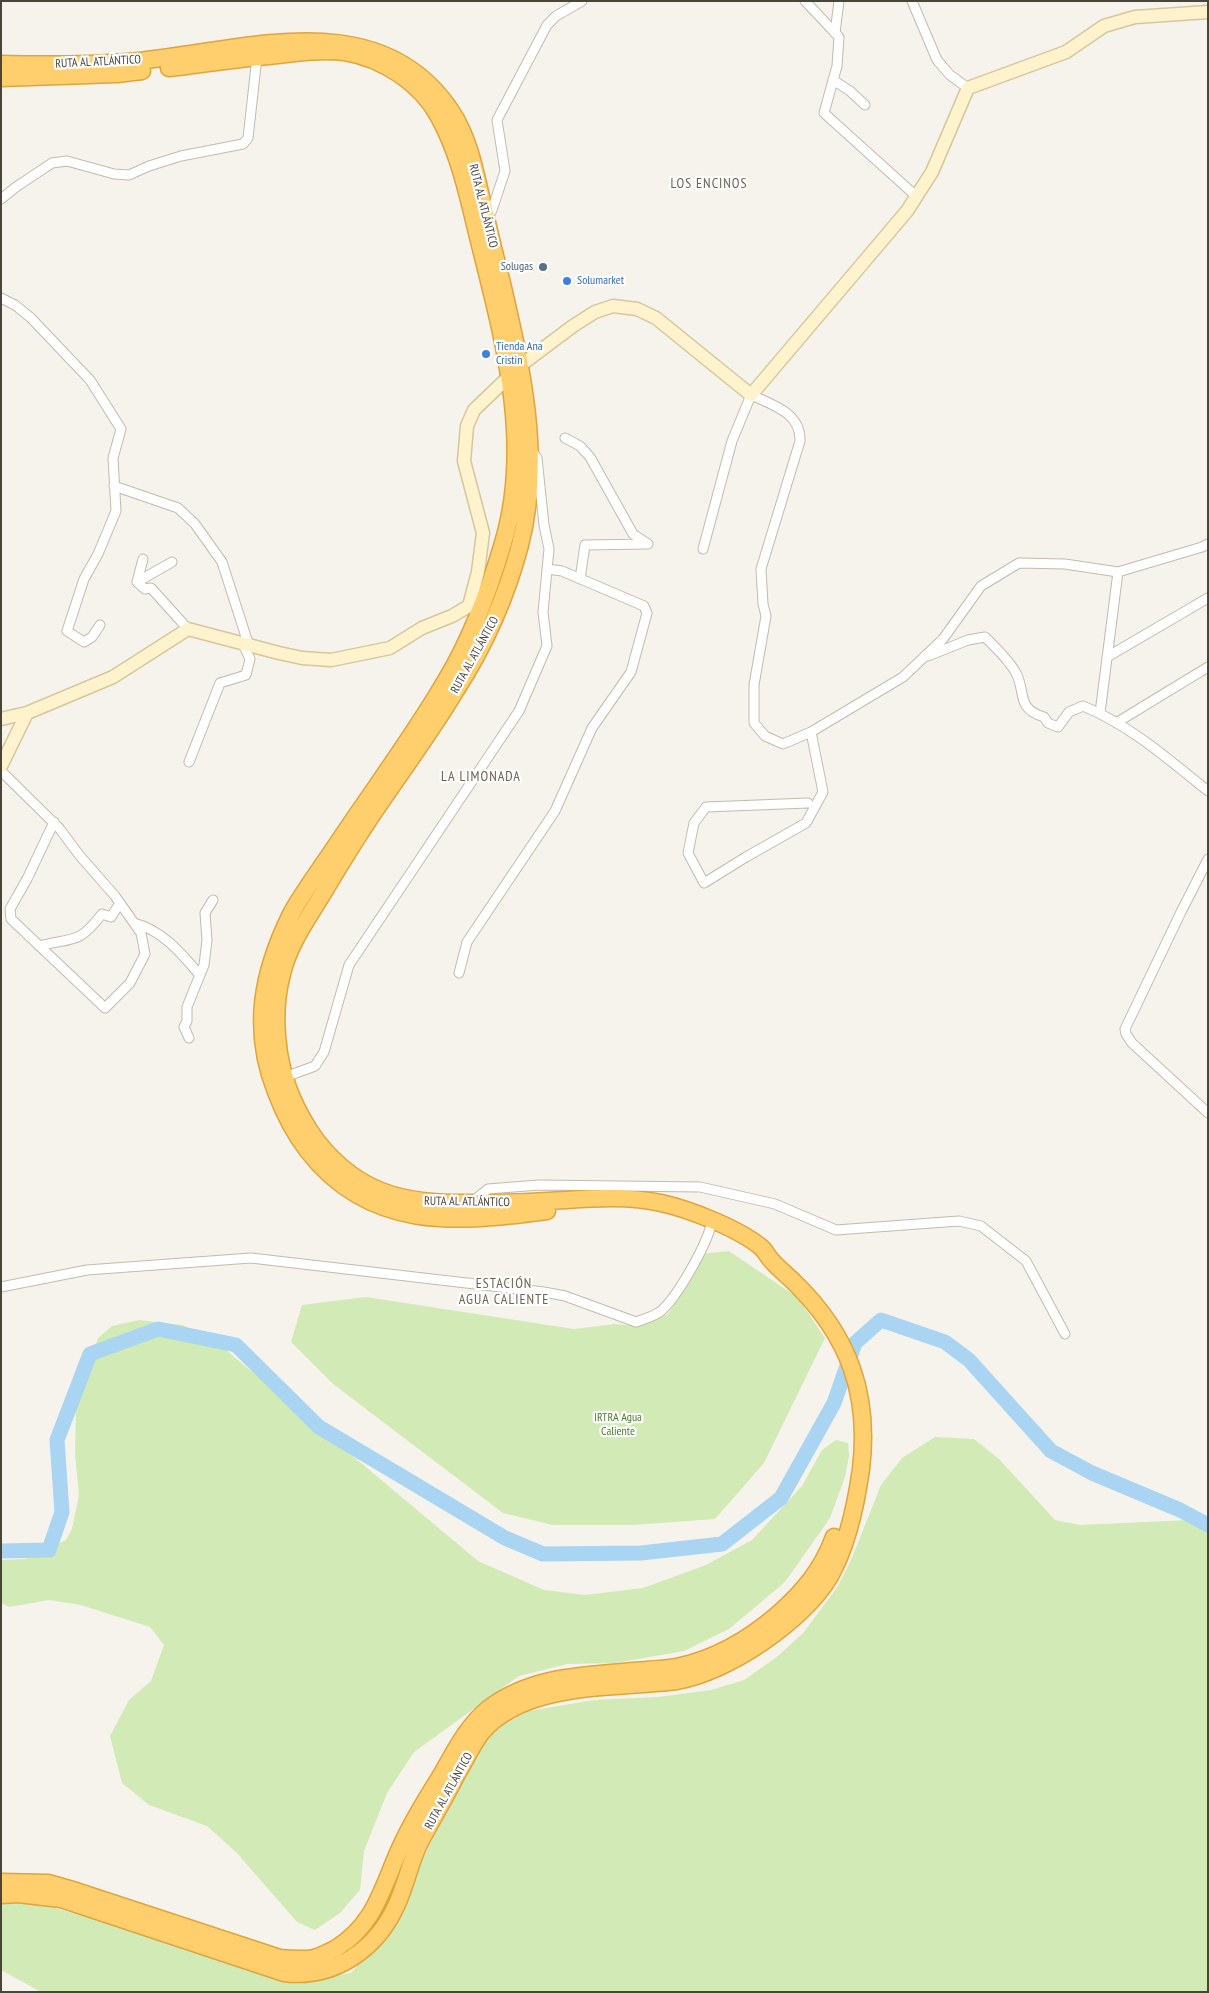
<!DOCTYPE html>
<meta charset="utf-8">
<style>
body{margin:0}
#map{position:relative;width:1209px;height:1993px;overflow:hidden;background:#f6f3ec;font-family:"PT Sans Narrow",sans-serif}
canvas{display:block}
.frame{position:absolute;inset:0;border:2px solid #4b4439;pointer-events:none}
</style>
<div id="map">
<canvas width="1209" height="1993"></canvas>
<div class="frame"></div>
</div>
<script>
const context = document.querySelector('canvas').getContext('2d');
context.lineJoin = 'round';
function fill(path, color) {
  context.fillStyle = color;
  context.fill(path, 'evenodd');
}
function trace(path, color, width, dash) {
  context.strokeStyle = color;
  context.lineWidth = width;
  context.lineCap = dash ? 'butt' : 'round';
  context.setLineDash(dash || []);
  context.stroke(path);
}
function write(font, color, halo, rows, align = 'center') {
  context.font = font + ' "PT Sans Narrow",sans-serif';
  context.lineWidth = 4.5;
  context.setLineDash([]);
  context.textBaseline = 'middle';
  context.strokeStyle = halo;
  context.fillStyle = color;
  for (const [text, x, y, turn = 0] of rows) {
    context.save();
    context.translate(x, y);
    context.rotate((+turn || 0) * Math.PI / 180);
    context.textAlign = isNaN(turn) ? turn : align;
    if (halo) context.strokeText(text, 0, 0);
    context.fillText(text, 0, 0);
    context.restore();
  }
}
fill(new Path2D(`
 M729,1251L794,1295L800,1301L825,1338L764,1463L715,1519L633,1525H553L503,1513L333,1384L291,1342L302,1305L366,1297L574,1329L615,1324L639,1326L668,1314L694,1273L700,1254Z
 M139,1320L183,1325L226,1350L478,1561L544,1590L585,1595L643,1588L706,1565L752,1540L802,1486L822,1450L836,1440L848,1443L849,1456L845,1477L830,1518L785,1582L729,1629L684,1651L615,1663L567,1664L519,1676L414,1752L387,1793L364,1851L360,1890L340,1913L315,1930L297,1922L236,1852L207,1826L149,1805L122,1783L110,1736L129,1700L151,1681L164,1645L150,1627L81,1605L49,1600L9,1607L1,1603V1560L25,1559L66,1540L72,1529L79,1495L75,1454L76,1410L98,1338L112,1326Z
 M935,1437L974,1439L999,1459L1055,1520L1080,1525L1190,1520L1208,1526V1992H41L1,1970V1901L24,1899L303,1980L351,1973L385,1933L470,1765L488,1737L506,1722L528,1711L594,1700L658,1697L711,1690L744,1680L778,1656L804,1632L838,1586L851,1560L881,1485L902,1458Z`), '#d2eab5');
trace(new Path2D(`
 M1,1551L49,1550L62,1512L57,1440L90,1354L158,1329L236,1345L319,1427L505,1538L543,1554L641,1553L722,1544L781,1498L834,1403L855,1343L881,1320L945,1342L969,1360L1051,1451L1092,1473L1180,1510L1208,1525`), '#a9d4f2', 15);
const street = new Path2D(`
 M805,1L839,37L837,66L824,113L917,197
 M912,1L937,60L950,75L968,88
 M835,33L839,1
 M833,80L850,91L865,105
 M1,199L16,187L52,163L67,161L114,174L129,175L149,166L181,156L243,144L248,138L257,57
 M487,219L492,210L505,171L497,120L547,25L556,16L582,1
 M1,298L15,305L31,318L90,380L121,429L113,458L116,511L98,554L84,579L67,631L84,642L92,637L100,625
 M565,438L580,446L590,457L633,534L648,544L585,545L580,579
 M114,486L178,508L195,524L222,562L249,646
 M703,549L732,441L751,395C773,405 801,413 800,441L761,569L763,604L766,616L754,685V723L765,736L783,744L811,732L903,677L943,639L981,586L1019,563L1065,564L1118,572L1202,547L1208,544
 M143,559L137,582L145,589L151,588L188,629
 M137,582L172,562
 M928,656L968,640L985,637C996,648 1009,660 1016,673C1026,692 1016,709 1044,717L1048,723L1058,727L1069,712L1083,706C1130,725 1169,760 1208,791
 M1107,657L1208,598
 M1100,713L1118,572
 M1116,723L1208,667
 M189,762L220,683L246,675L250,659L243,644
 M1,771L59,828L80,856L115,896L141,933L145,954L130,983L105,1008L11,919L10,909L27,879L54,822
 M808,803L706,807L694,823L688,853L704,883L746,857L806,823L823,792L811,732
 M1208,859L1181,912L1125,1029L1126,1034L1132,1043L1208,1113
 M134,923C162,930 181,953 199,974
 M39,946C74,937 78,945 102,914L111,917L120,903
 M459,973L467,942L555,811L592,728L631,672L647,613L644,606L562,571L547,569
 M189,1038L184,1027L187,1021V1007L204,965L207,940L205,913L213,900
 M285,1077L315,1066L324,1052L349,965L519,711L547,646L543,612L549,549L544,525L537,458L533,452
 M472,1202L488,1189L539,1185L700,1187L775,1204L836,1230L959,1221L981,1226L1026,1261L1065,1334
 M1,1287L87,1270L251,1258L544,1292L565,1296L636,1322C644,1319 655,1316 661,1311C678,1296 708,1243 712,1221`);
const secondary = new Path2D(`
 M1,719L27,713
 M1,766L27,713L113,677L188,629L279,653L302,658L331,660L390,648L422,628L452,616L469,606L478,572L483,533L464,461L467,426L474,410L521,365L573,326L595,312L613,306L637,309L656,318L751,395L907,211L932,172L968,88L1066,52L1104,26L1135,17L1208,12`);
const highway = new Path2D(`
 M1,64C43,65 86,65 128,62C239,53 377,0 451,111C469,138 475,171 482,201C488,227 494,253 501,279C521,365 543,457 520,545C506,598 485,645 456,690C434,727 409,761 385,796C364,826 344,858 325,890C309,917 289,943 282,974C275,1000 275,1027 279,1053C284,1084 298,1115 316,1140C363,1201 414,1204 486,1203C513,1203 539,1202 566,1200C597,1198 630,1196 661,1203C689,1209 740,1229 762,1248C766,1252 768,1257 772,1261C779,1269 787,1275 795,1283C849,1336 870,1394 861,1469C856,1505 848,1544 830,1576C804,1621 727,1673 676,1681C615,1689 525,1681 481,1733C472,1745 465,1761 457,1774C445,1798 431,1821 419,1844C410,1863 406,1884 397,1904C377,1949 335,1979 284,1973L61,1899L18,1894L1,1895
 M169,68C202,64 236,59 269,56C294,53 320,49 345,52C382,58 421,83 439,117C455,146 464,179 472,212C497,319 536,433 503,543C489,591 471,639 445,682C411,740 370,794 333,850C319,871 303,892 291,914C262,973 251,1029 276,1092C284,1113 294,1133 308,1151C370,1231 456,1223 547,1211
 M1,78L117,74L142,71
 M1,1882L48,1883L76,1891L280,1958C291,1959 303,1960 314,1958C322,1956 328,1952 335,1949C376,1924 382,1887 401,1846C412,1822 426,1799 440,1777C454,1753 466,1727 488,1709C533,1674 592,1675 647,1670C658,1669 670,1669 681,1666C716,1658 749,1639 777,1615C803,1592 822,1570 834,1537`);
trace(street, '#c2bbae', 11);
trace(secondary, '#d6c79b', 15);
trace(highway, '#e0a43c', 19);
trace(street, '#fff', 9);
trace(secondary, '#fff3cd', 12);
trace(highway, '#ffcf6e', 16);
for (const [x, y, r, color] of [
 [543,267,5,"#5c6f8a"],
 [567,281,5,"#3f7fe0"],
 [486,354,5,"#3f7fe0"]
]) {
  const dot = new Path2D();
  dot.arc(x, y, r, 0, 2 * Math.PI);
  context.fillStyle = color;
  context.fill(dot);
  trace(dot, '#fff', 2);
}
write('12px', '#4b4439', '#fff', [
 ["RUTA AL ATLÁNTICO",98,62,-3],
 ["RUTA AL ATLÁNTICO",483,206,76],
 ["RUTA AL ATLÁNTICO",475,655,-61],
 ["RUTA AL ATLÁNTICO",467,1202,1],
 ["RUTA AL ATLÁNTICO",449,1791,-61]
]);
write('12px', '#4e5e75', '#fff', [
 ["Solugas",533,267]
], 'right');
write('12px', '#366cbe', '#fff', [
 ["Solumarket",577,281],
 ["Tienda Ana",496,347],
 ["Cristin",496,361]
], 'left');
write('12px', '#4a7f2a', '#fff', [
 ["IRTRA Agua",618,1418],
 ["Caliente",618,1432]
]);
context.letterSpacing = '1px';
write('14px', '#6e6250', '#fff', [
 ["LOS ENCINOS",709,184],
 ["LA LIMONADA",481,777],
 ["ESTACIÓN",504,1284],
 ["AGUA CALIENTE",504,1300]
]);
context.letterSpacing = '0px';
</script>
